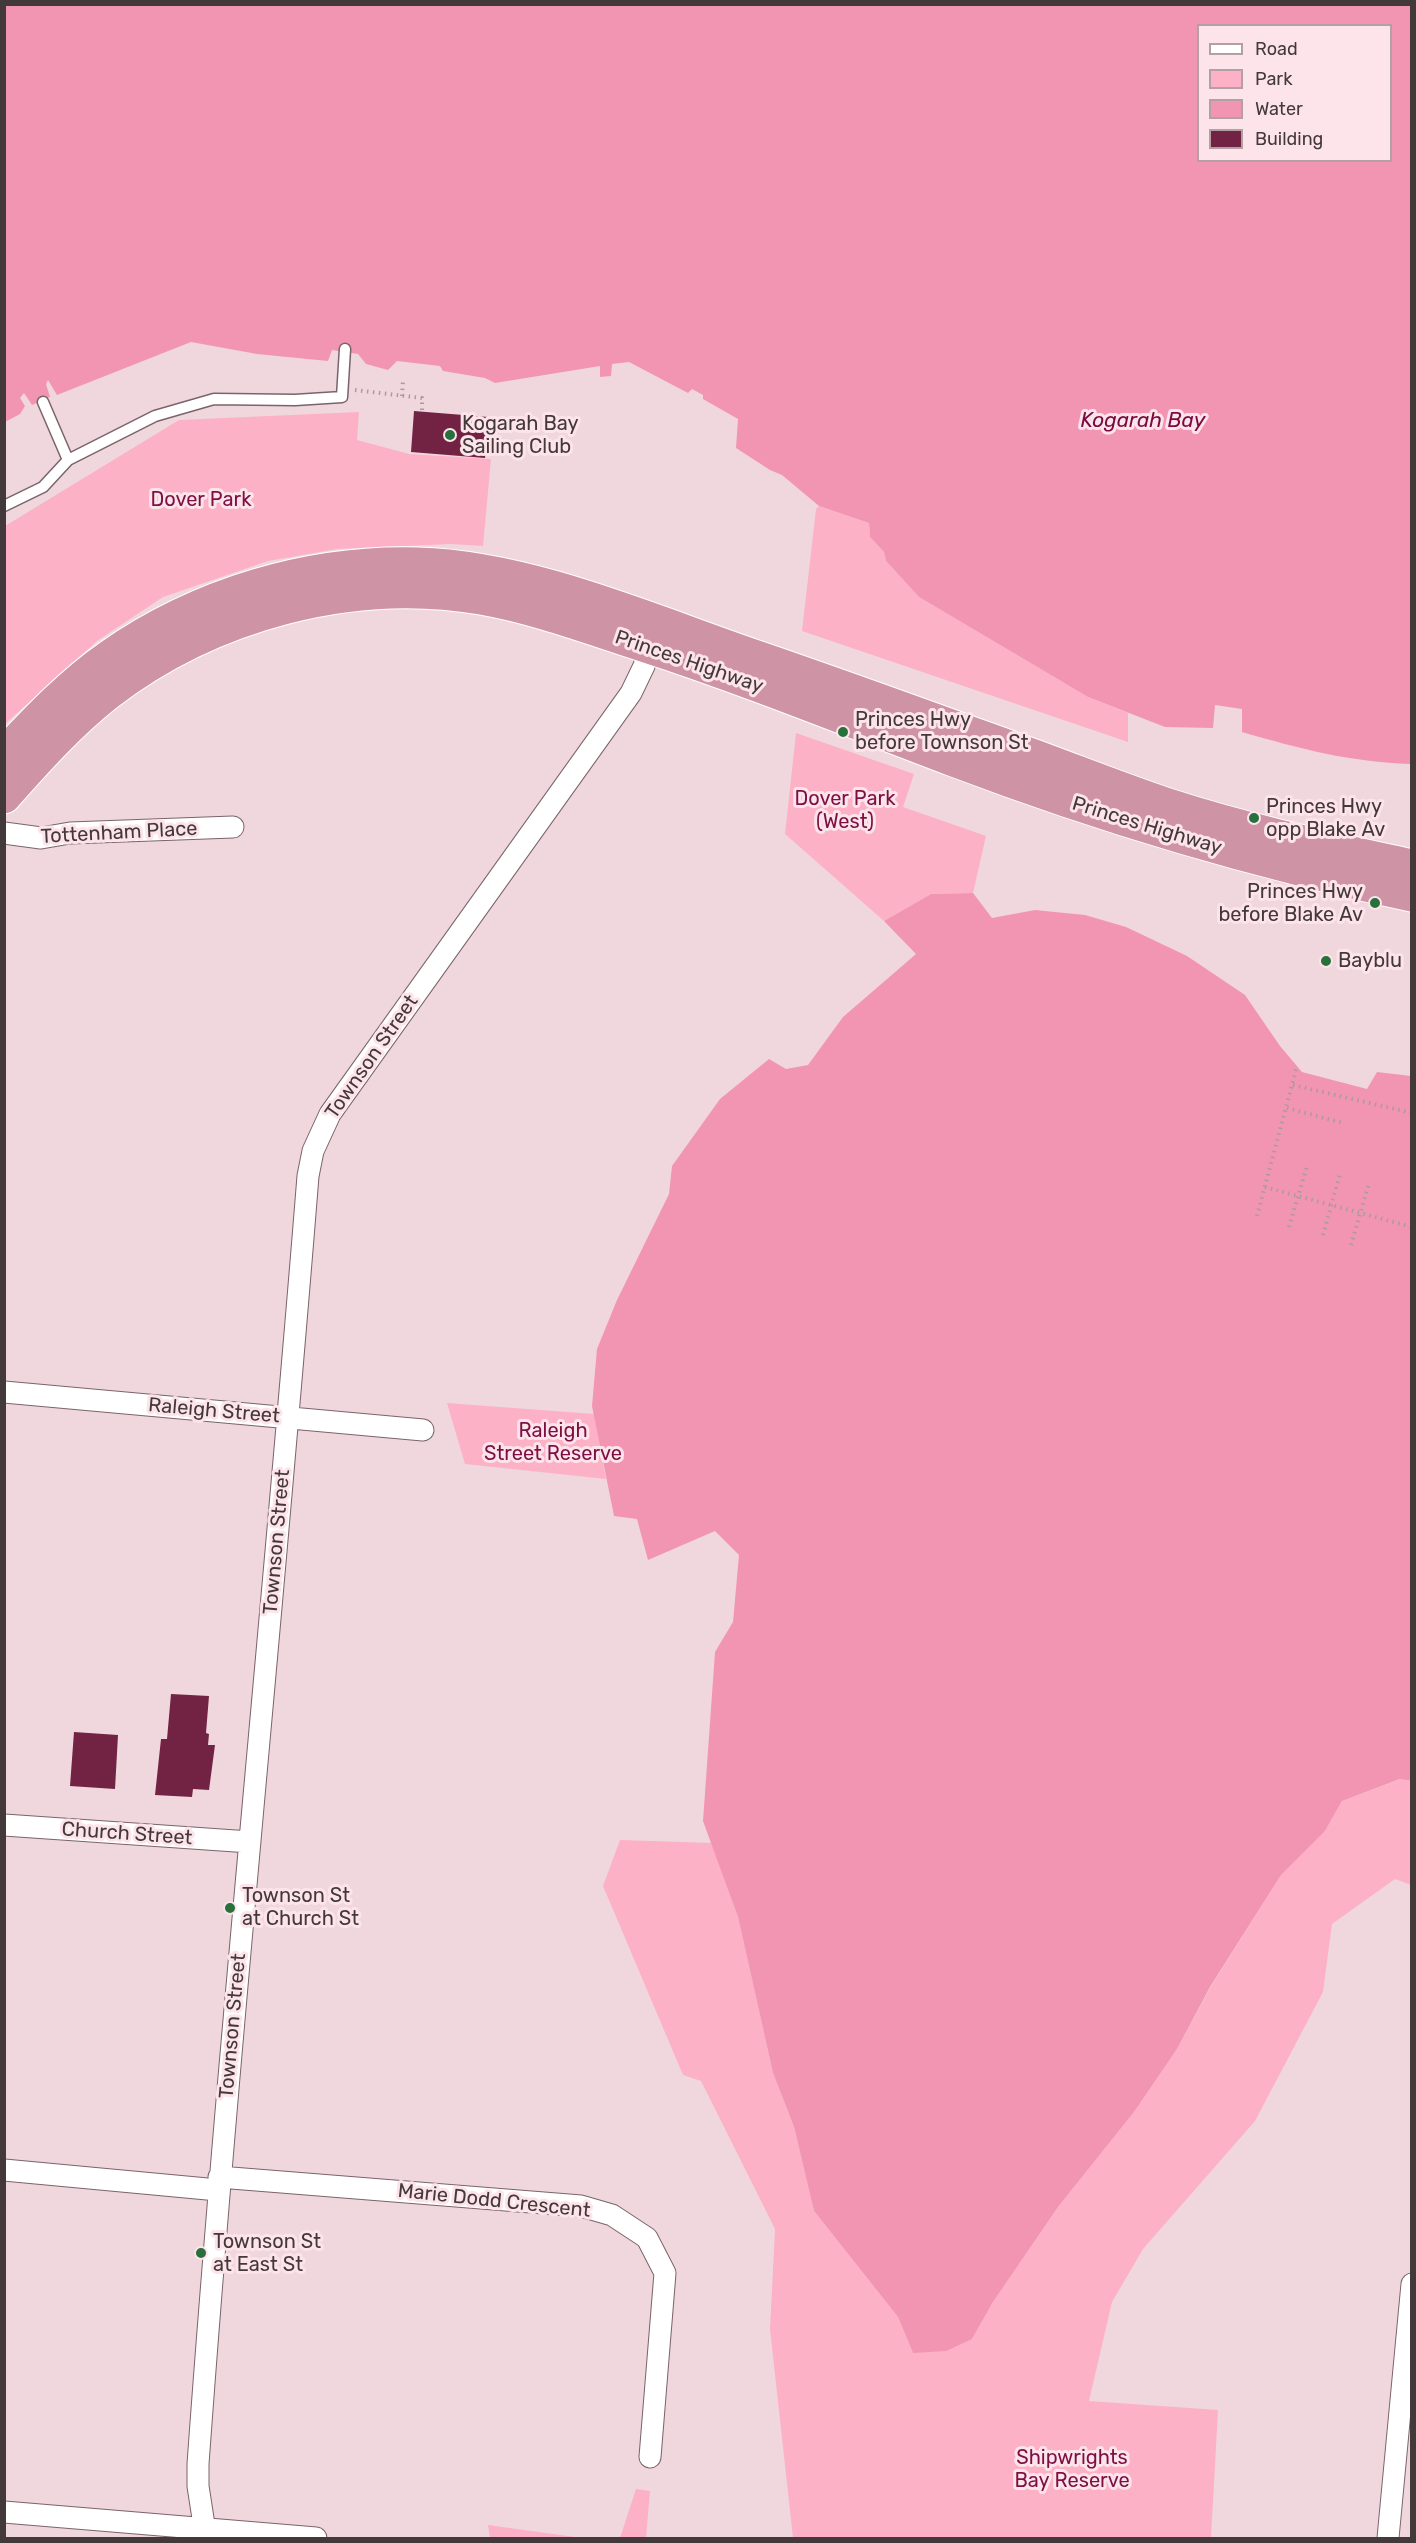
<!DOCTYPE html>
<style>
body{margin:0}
#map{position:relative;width:1416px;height:2543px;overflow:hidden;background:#f0d7dd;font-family:Rubik,sans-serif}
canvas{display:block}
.frame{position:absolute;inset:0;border:6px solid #43393b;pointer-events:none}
.legend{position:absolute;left:1197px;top:24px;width:195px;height:138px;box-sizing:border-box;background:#fde4eb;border:2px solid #b3a0a5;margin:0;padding:8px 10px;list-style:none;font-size:18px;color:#43393b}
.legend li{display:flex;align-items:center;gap:12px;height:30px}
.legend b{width:30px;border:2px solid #b3a0a5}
</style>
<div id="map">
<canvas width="1416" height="2543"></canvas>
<div class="frame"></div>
<ul class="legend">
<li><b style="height:8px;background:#fff"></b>Road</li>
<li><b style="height:16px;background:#fcb1c7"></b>Park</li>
<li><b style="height:16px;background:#f295b3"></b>Water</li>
<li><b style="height:16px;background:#722242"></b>Building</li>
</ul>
</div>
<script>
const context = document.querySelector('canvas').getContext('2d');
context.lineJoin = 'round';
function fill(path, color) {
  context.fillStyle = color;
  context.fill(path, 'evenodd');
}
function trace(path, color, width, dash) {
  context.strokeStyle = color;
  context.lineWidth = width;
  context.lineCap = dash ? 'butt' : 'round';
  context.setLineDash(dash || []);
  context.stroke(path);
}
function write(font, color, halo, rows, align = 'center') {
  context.font = font + ' Rubik,sans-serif';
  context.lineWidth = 6;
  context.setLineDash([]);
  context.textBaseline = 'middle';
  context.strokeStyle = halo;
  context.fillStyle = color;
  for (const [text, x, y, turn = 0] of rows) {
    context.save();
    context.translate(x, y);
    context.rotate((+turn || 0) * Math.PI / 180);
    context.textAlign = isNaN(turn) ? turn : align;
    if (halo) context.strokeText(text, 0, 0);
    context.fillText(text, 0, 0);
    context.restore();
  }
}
fill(new Path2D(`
 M359,412L357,440L409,454L491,459L483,546L451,544L337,549L268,561L163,597L97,641L5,724V526L179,420Z
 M819,506L869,523L870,537L884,552L886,561L919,597L1088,697L1128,713V742L802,631L816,509Z
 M796,733L914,774L903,807L986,836L973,893L931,894L884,921L785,834Z
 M447,1403L594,1414L606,1479L465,1464Z
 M1401,1779L1411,1781V1885L1395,1879L1332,1924L1323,1992L1255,2121L1143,2249L1112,2302L1089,2401L1218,2410L1211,2538H793L770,2329L775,2229L701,2081L683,2075L603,1886L620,1840L712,1843L738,1917L773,2073L794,2127L814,2211L898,2317L913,2353L972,2339L993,2302L1058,2207L1134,2112L1177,2049L1210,1988L1281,1875L1325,1831L1342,1801Z
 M636,2489L650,2491L646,2538H620Z
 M488,2525L582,2538H490Z`), '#fcb1c7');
fill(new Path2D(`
 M5,5H1411V764C1350,762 1301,749 1242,732V709L1215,705L1213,728L1165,727L1088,697L919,597L886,561L884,552L870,537L869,523L819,506L782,475L770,470L736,448L738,419L703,399V395L692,389L688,393L629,362L612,364L611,376L600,377V366L495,383L485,378L443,371L440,366L397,361L388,370L366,364L358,354L332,350L328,361L257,354L191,342L57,395L48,380L46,384L50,397L32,405L24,393L20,398L25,406L20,414L5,422ZM1198,26H1390V160H1198Z
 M973,893L992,918L1035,910L1085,915L1126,927L1187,956L1245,995L1280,1046L1302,1072L1367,1089L1377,1072L1411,1076L1412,1781L1400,1779L1342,1801L1325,1831L1281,1875L1210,1987L1177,2049L1134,2112L1058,2207L993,2302L972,2339L946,2351L913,2353L898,2317L814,2211L794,2127L773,2073L738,1917L703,1821L715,1652L733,1622L739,1555L715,1531L648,1560L637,1519L614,1516L592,1406L597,1349L617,1300L669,1194L672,1166L720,1099L769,1059L786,1069L808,1065L843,1017L916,954L884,921L931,894Z`), '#f295b3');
fill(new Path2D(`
 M414,411L488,417L485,458L411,452Z
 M171,1694L209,1696L206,1733L209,1734L208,1745H215L209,1790L193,1789L192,1797L155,1795L161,1739H167Z
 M74,1732L118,1735L115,1789L70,1786Z`), '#722242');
const service = new Path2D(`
 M43,402L68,460
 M4,506L43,487L68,460L155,416L214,399L295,400L342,397L345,349`);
const minor = new Path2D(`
 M4,833L41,838L70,833L233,827
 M4,1392L423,1430
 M4,1825L250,1842
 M4,2170L218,2190
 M219,2177L581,2206L612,2215L647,2238L665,2273L650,2457
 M4,2512L316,2538
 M206,2538L198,2486V2464C229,2034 274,1605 308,1176L313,1151L330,1114L631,693L644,666L649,647
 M1388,2538L1412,2284`);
const trunk = new Path2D(`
 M4,754C37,719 71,683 110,656C199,594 309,561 418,564C529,567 649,620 754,656C845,687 935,720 1026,753C1073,770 1120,789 1168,805C1248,831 1330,848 1412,866
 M4,797C36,761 69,724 107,694C211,614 351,576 481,598C537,608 590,628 643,645C747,679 848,720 951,759C1101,816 1254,862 1412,895`);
trace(service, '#7a646a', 13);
trace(minor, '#7a646a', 23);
trace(trunk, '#fff', 35);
trace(new Path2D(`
 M355,390L422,398V412
 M402,396L403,380
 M1293,1085L1412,1113
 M1287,1108L1343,1123
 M1265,1187L1412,1227
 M1257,1216L1297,1066
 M1289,1227L1307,1166
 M1323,1235L1340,1174
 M1351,1245L1369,1183`), '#ad9a9e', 4, [1.5, 4.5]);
trace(service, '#fff', 10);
trace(minor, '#fff', 21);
trace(trunk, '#ce94a6', 33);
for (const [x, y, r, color] of [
 [450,435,6,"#28703c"],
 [843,732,6,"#28703c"],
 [1254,818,6,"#28703c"],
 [1375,903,6,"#28703c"],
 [1326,961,6,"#28703c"],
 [230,1908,6,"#28703c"],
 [201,2253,6,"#28703c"]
]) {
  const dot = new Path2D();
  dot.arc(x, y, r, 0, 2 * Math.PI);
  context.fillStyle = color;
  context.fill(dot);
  trace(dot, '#fde4eb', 2);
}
write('20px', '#43393b', '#fde4eb', [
 ["Kogarah Bay",462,424],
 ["Sailing Club",462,447],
 ["Princes Hwy",855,720],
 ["before Townson St",855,743],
 ["Princes Hwy",1266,807],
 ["opp Blake Av",1266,830],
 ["Princes Hwy",1363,892,"right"],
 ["before Blake Av",1363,915,"right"],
 ["Bayblu",1338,961],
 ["Townson St",242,1896],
 ["at Church St",242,1919],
 ["Townson St",213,2242],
 ["at East St",213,2265]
], 'left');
write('20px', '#7d0f42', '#fde4eb', [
 ["Dover Park",201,500],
 ["Dover Park",845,799],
 ["(West)",845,822],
 ["Raleigh",553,1431],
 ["Street Reserve",553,1454],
 ["Shipwrights",1072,2458],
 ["Bay Reserve",1072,2481]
]);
write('20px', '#43393b', '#fde4eb', [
 ["Princes Highway",689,662,19],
 ["Princes Highway",1147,826,17],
 ["Tottenham Place",119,833,-3],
 ["Townson Street",372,1057,-55],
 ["Raleigh Street",214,1411,5],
 ["Townson Street",277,1542,-85],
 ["Church Street",127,1834,4],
 ["Townson Street",233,2026,-85],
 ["Marie Dodd Crescent",494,2201,6]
]);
write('italic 21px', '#79093f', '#fde4eb', [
 ["Kogarah Bay",1143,421]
]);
</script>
